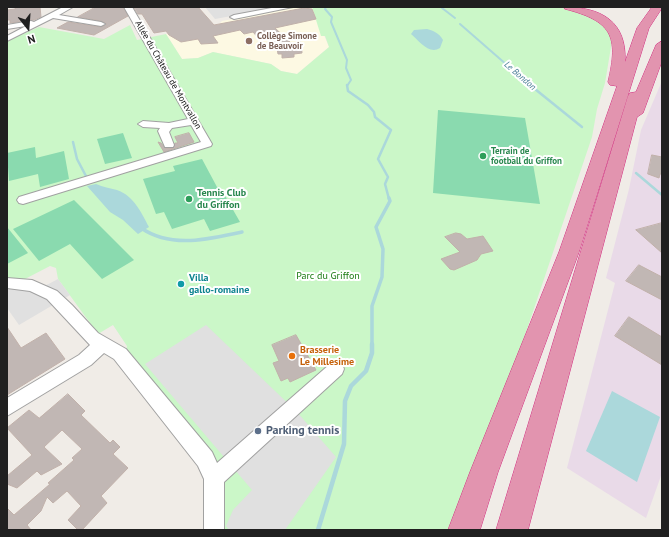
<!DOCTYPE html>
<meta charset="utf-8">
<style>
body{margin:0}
#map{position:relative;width:669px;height:537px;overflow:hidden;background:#f0ece7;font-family:"PT Sans",sans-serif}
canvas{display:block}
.frame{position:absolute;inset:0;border:8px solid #202020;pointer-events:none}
.north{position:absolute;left:8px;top:8px;width:40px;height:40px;-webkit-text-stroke:3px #fff;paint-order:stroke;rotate:163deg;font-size:11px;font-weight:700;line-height:16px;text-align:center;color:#202020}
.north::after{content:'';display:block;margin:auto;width:14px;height:18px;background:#202020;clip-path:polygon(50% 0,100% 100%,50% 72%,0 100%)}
</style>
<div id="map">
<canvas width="669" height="537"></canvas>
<div class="frame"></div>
<div class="north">N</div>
</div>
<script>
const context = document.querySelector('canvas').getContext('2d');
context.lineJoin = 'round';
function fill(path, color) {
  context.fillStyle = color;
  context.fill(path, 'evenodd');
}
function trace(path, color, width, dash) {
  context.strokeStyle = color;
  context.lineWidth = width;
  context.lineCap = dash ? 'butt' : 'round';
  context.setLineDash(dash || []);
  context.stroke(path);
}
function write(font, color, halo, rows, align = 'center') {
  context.font = font + ' "PT Sans",sans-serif';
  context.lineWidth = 4;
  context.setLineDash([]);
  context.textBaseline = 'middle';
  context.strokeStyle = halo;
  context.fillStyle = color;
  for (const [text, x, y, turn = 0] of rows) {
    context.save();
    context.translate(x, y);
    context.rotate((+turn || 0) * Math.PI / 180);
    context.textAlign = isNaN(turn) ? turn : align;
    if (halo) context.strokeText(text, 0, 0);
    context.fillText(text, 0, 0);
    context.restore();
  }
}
fill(new Path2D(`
 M662,81V473L646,518L567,468L615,283L606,278L629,189L641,130Z`), '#e9dae8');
fill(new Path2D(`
 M296,7H312L329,47L297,74L281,71L271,64L213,52L198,58L182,59L166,34L219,24L222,21Z`), '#fdf9e3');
fill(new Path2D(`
 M312,7H557C583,12 594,16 613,35L605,83L597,109L592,137L521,347L448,530H223V478L126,351L127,346L113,325L98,334L58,279L56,268L50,266L25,279H7V41L39,27L104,39L130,25L137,40L166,34L182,59L198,58L213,52L271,64L281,71L297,74L329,47L325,36H321Z`), '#cbf7c8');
fill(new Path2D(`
 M438,110L525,118L540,204L433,193Z
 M123,133L132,158L105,164L97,139Z
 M35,147L36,158L64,151L69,179L40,187L38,174L9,181L7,153Z
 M202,159L217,187H220L240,222L210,231L204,219L172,229L164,212L156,214L143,179L175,171L173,166Z
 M74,200L134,260L102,279L70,244L39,261L13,229Z
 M7,227L28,253L7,264Z`), '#8adaaf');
fill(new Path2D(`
 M205,7H281L215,19Z
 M58,279L70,295L19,325L7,308V290L17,284L39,289Z
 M206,325L297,412L336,457L285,530H229L226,526L233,510L252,490L145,364Z`), '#e0e0e0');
fill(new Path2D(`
 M427,29C434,31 439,33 443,40L440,48C429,55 419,41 411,34L414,30Z
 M96,184C103,187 110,188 117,190C134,196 141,212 149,227L138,234L123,220L110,212L87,186Z
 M612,391L660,417L637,482L586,451Z`), '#abd8db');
trace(new Path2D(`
 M326,7L325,9L332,17L331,22L347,60L346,68L351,80L347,86
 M442,8L455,18
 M460,24L531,86`), '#abd8db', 2);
trace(new Path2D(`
 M347,85L348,91L368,105L374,112L375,117L391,130L378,159L388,177L385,184L389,199
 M530,85L582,127
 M73,142L77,159L87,178
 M636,173L662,195`), '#abd8db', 2.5);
trace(new Path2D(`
 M141,228C172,249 208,239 242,232
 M372,345V306L382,277L383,249L376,227L390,201L389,198`), '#abd8db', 3.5);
trace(new Path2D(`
 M318,530L344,444L345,401L351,386L366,371L372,353V344`), '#abd8db', 4.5);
const building = new Path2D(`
 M15,7H40L41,17L34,20L10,23V20H7V10L15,9Z
 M96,7H123L128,16L94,35L57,28L68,22L101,27L106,25V23L101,21L78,17Z
 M134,7H198L214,25L304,8L312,9L316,19L275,28L292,44L301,42L302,53L294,54V57L282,58V54H278L277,48L268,38L260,40L253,32L244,34L240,30L213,36L218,43L201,44L198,39L181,42L169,35L166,31L154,33L142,14H138Z
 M189,133L194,142L164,152L158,142L161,143L165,148H173L175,143H178L175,137Z
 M652,155L662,157V174H660L659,178L648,174Z
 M662,223V253L636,230Z
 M456,233L461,234L467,239L483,236L493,251L481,254L477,260L454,270L450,269L441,259L460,252L445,237Z
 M639,265L662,277V300L626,281Z
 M629,317L662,337V365L615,336Z
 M7,327L21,348L46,333L65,359L7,395Z
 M296,335L316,370L290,382L288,378L281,381L273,363L279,361L272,345Z
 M68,394L85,411L81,415L110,443L113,440L120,447L113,454L128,468L101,496L107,503L82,530H78L68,520L81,506L67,491L53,503L47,497L41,511L27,525L31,530H7V508L14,515L50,484L48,483L74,460L72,458L82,449L62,430L44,447L62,464L41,475L37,471L17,488L7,484V476L32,455L7,428L29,410L39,418Z`);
fill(building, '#c1b7b4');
trace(building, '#c1b1aa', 1);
const minor = new Path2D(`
 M63,7H73L59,15L101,22L105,24L101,26L53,18L7,41V36L26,26L7,29V25L31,21L34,22Z
 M124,7H132L212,144L211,146L23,204L19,203L17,200L19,197L201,142L191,125L172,128L169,132L174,145L173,147H165L158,131L160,128L143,127L138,124L143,121L169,123L188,119Z
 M277,7H293L234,19L230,17L234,15Z
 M7,278L32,280L57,291L72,305L98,333L126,349L212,452L217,463L330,364L336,362L342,364L344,369L342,374L224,482V530H204V479L198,466L114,359L104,353L91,365L7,416V398L79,355L90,345L47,299L30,291L7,288Z`);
const highway = new Path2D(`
 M564,7C601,7 627,21 625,62L637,28L652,7L662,8L649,28L579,252L498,472L480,530H448L470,472L559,252L617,86L610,85L608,82C619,36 612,21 565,9Z
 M662,41V61L643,113L637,117L528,530H496L628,96L630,93L636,92L656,45Z`);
trace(minor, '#a1a1a1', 2);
trace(highway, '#d13181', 1);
fill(minor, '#fff');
fill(highway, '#e294af');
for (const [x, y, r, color] of [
 [249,41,4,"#8d6e63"],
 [483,156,4,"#2e9e5b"],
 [189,199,4,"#2e9e5b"],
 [181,284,4,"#0f9aa8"],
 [292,356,4,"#e8710a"],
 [258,431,4,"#5c6f8a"]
]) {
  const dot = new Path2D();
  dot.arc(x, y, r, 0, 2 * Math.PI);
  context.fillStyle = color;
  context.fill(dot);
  trace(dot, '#fff', 1.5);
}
write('bold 9px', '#785e54', '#fff', [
 ["Collège Simone",257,36],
 ["de Beauvoir",257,46]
], 'left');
write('9px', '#202020', '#fff', [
 ["Allée du Château de Montvallon",168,75,60]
]);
write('italic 9px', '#477a94', '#fff', [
 ["Le Bondon",520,76,41]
]);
write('bold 9px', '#27864d', '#fff', [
 ["Terrain de",491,151],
 ["football du Griffon",491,161]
], 'left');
write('bold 10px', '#27864d', '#fff', [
 ["Tennis Club",197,193],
 ["du Griffon",197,205]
], 'left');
write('10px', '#1a7a12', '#fff', [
 ["Parc du Griffon",328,276]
]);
write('bold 10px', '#0d838f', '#fff', [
 ["Villa",189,278],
 ["gallo-romaine",189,290]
], 'left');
write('bold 10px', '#c56008', '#fff', [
 ["Brasserie",300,350],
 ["Le Millesime",300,362]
], 'left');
write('bold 12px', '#4e5e75', '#fff', [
 ["Parking tennis",266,431]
], 'left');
</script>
